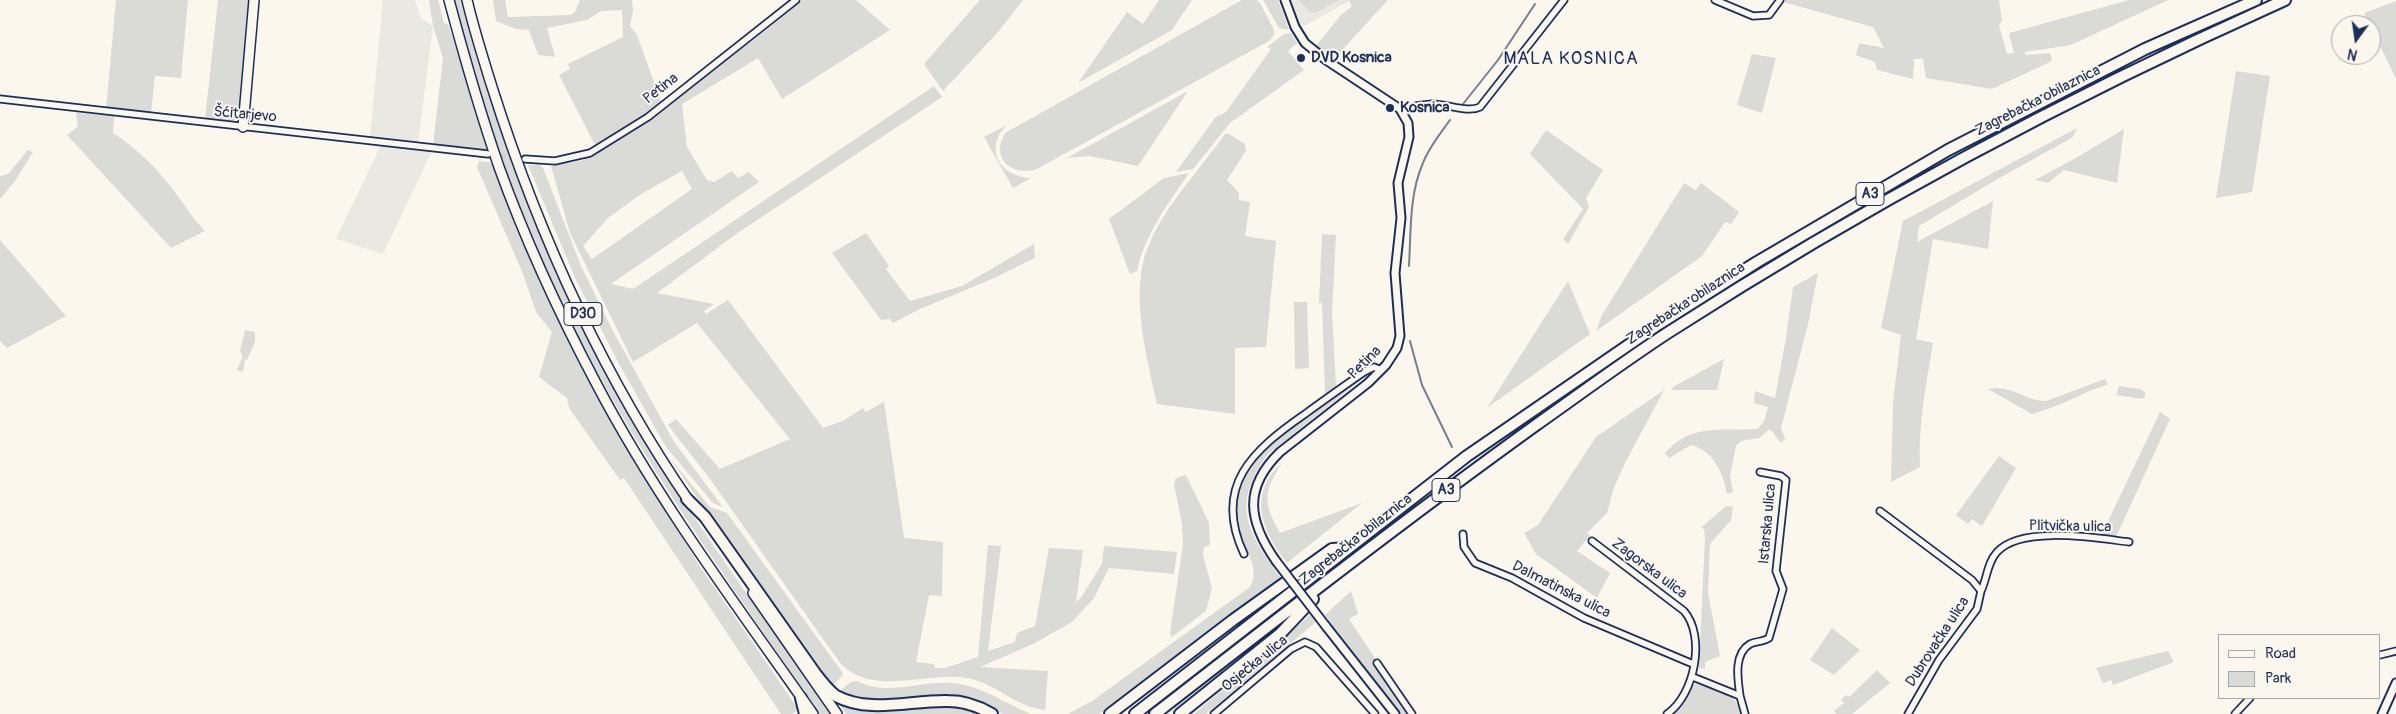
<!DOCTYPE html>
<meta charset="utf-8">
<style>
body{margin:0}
#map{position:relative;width:2396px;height:714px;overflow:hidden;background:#fbf7ec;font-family:Pangolin,sans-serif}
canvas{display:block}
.legend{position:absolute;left:2218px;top:634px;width:162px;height:65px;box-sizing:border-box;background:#fbf7ec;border:1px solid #a1a7b3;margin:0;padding:6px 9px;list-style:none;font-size:15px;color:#1b2f5e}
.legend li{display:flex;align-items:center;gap:10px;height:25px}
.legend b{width:25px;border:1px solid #a1a7b3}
.north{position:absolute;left:2331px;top:15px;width:50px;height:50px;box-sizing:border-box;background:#fbf7ec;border:1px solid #a1a7b3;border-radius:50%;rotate:194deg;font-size:14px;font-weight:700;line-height:20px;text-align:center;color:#1b2f5e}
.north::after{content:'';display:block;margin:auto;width:18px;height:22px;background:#1b2f5e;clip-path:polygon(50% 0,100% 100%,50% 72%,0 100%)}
</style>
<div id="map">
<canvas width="2396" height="714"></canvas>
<ul class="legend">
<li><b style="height:6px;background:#fbf7ec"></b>Road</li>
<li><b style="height:14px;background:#dadad7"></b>Park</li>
</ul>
<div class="north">N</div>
</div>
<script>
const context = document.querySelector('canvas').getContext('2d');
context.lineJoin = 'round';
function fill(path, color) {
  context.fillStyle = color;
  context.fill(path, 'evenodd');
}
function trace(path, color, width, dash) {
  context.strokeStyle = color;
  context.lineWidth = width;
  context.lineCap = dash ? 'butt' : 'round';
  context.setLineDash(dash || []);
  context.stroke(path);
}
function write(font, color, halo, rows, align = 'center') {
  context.font = font + ' Pangolin,sans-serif';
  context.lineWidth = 4;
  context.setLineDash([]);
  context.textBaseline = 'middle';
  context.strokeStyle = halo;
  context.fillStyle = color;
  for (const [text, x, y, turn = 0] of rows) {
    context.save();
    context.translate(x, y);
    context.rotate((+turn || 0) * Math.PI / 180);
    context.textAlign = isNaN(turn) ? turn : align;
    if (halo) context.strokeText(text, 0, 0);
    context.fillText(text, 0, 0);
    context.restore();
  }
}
fill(new Path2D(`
 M383,0H415L421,18L433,26L418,143L370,138Z
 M1290,0H1351L1300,28Z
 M381,145L432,151L383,254L336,239Z`), '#eae8e2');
fill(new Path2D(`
 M116,0H188L181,78L155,76L151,113L106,110Z
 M218,0H251L241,112C235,127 218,122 205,120Z
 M429,0H438L444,23L448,24L489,150L433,145L443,58L433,26Z
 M452,0H461C476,49 490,99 507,148C527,205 551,262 577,317C645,458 742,585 831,714H820C728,581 634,451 562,306C515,208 483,104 452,0Z
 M493,0H505L508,17L571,15L575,12L580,0H632L633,11L630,26L637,35L663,107L760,35L802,0H856L890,30L782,99L758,58L682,104L687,147L707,180L714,182L732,171L738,178L749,172L759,182L611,284L633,289L934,86L942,97L736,234L657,293L714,304L704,311L706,314L728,300L823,428L843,421L863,408L866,412L884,402L904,538L943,542L942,596L929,595L916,662L934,664L935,668H945L978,657L988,545L1001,546L988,651L1015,642L1017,633L1035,626L1049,548L1083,550L1076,602L1082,596L1102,564L1104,546L1177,552L1174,574L1109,568L1094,598L1072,622L1033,644L980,667L1048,671L1045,710C1017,707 998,686 972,679C931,669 877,698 842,665C837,659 833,652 828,646L710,479L668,425L676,419L720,469L790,439L697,323L633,362L570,233L551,166L581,161L634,131L632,123L595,145L559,75L570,69L568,64L623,37L622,10L601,11L587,20L547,28L555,57L538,55L529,30L516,29L496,21ZM682,171L692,189L592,259L583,246L608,218L641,194Z
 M980,0H1023L998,32L943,91L924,64Z
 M1159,0H1192L1172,30L1078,83L1127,12L1143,24Z
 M1242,0H1257L1260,3L1274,30V35L1269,41L1037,169C1012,177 990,159 1005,133Z
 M1263,0H1278L1289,30L1279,28Z
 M1299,0H1339L1315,13L1309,12Z
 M1351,0H1388L1332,61L1315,47L1341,15L1352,6L1349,1Z
 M1784,0H1999L2002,21L1999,25L2007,54L2014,53L2009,33L2129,0H2168L2071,45L2025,52V55L2050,53L2052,61L1992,89L1926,78L1923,59H1914L1913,79L1877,70L1875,62L1856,55L1859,43L1884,48L1873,27L1783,2Z
 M2396,1V79L2364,13Z
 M1291,33L1297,43L1288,51L1304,70L1230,123L1193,169L1176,172L1215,118L1226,112L1271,49L1267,47L1284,34Z
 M1752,54L1776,58L1762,113L1737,105Z
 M2236,71L2270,76L2252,192L2216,198Z
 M1188,91L1138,166L1089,156L1067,158Z
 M76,113L114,116L113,133C137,148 160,171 177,195C186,207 194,220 205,231L171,248L67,135L78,126Z
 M1007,125C983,148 1000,177 1031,178L1013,188L984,137Z
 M2077,128L2073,137L1994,181L1919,226L1917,242L1993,201L1988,249L1933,239L1916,339L1933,343C1926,385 1918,425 1920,467L1891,482L1893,402L1901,335L1881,328L1903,221Z
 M2124,129L2117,183L2064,170L2048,183L2035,180L2076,158Z
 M1546,130L1603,170L1586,198L1589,207L1568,244L1563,239L1583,209L1530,154Z
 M1225,134H1229L1245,144L1246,151L1227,180L1239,193V200L1250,202L1245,236L1276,241L1266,347L1235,348V414L1157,404C1147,358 1129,293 1148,247C1165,205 1199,171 1225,134Z
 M28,150L33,152L15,181L0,199V176L8,174Z
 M479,161L493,163L540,283L611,419L699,565L792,700L798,710L792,714H781L624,478L620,480L569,408L567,398L539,377L552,332L536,312L523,274L477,167Z
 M528,162L538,163L543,168L581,266L612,329L674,442L723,507L713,503L666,447L619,364L575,278L528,165H537Z
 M1189,173C1168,204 1145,234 1137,271L1130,274L1109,219L1164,178Z
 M1684,183L1696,190L1701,183L1739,212L1731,224L1725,222L1702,256L1596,331L1602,315Z
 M866,233L889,266L886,269L910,301L962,286L1034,244L1035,258L992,279L920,309L893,323L890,319L881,320L832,253Z
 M1322,234L1336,235L1332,313L1336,387L1325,394L1322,303H1319Z
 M0,240L66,316L7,348L0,341Z
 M1818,273L1808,324L1781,428L1785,439L1781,443L1770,429L1759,438L1741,441L1736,446L1730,476L1733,492L1727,494C1723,473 1714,451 1691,445L1669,458L1665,453C1690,423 1723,431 1758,429L1764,421L1768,407L1754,403L1755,391L1775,398L1786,338L1793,287Z
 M1568,281L1590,334L1487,408Z
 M1294,302H1307L1309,368L1295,369Z
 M245,330L255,332V342L247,360L245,359L243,372L237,370L243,356L240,351Z
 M1724,359L1717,390H1671L1673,387Z
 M1369,372H1371L1267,455C1229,508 1249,534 1283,580L1099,714H1068L1092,701L1250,587C1260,570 1248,555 1241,537C1228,501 1245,466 1272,441Z
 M2105,379L2108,384C2100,388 2092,389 2085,393C2066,402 2053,408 2032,414L1988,389C2014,385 2024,401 2046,401Z
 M2119,386L2140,389L2145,392V397L2142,399L2116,395Z
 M1664,390L1625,463L1613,490L1607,513L1587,533L1590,536L1577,551L1610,573L1597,598L1536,554L1524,533L1538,525L1596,437Z
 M2160,412L2170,419L2116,537L2101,536Z
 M668,456L710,507L727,513L842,672L843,675L832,686L820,673Z
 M1999,456L2016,468L1982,526L1972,519L1968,524L1956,515Z
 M1282,463C1263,492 1263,503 1280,533L1362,503L1287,563C1261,530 1247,494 1282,463Z
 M1186,475L1209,523L1210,545L1204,547L1203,555L1212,588L1206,611L1172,637L1170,633L1183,544L1182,524L1174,484L1176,478Z
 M1726,506L1733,507L1731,520L1710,544L1708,593L1720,656L1705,662V669L1699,668L1705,538L1704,529L1701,528Z
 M1351,591L1358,614L1349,619L1377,661L1373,663L1410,714H1401L1325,615Z
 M1310,615L1316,622L1206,714H1194Z
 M1832,628L1860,650L1834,675L1810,660Z
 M2168,651L2174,662L2113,685L2111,680L2103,683L2096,668Z
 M1877,670L1890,683L1852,714H1837L1834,711L1844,703L1841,700L1846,695L1849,697Z
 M857,681C888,697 920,680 952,683C982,686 1004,703 1031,714H1003L976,701L957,696L940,695L893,703L854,700L838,692L851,682Z
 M1699,682C1718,689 1736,692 1741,714H1672L1693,685Z
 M838,702C869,714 903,707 937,705C954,704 967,709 983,714H846Z`), '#dadad7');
trace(new Path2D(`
 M1463,104L1498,60L1535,4
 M1409,266C1411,233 1409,194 1423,163C1429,147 1440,134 1450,120
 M1410,341L1422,385L1452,447`), '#747e96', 2);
trace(new Path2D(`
 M492,155L518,158`), '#cecfd0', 5.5, [5.5, 3]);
const minor = new Path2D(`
 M1715,0L1753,16L1769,15L1780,0
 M0,99L488,154
 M1400,109C1410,107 1421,105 1432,104C1448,104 1468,113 1480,107L1564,0
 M525,159L555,161L590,153L648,117L796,0
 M1880,511L1972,580L1981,591L1977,609L1939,660L1908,714
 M1463,534L1464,547L1475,563L1512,578L1584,618L1693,664
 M1592,541L1684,611C1706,636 1695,695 1667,714
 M1244,554C1212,486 1253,450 1305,414C1324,400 1344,386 1364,372L1374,367L1381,370
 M1981,591C1987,579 1987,563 1997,552C2021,525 2096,538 2129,542
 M2380,655L2396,651
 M1377,663L1412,714
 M1693,677L1740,696L1745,714
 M1740,696C1738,680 1733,654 1750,644C1756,641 1763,642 1769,638L1783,589L1776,571L1786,480L1781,476L1760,472
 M1214,714L1291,649L1305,642L1316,647L1375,714
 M2235,714L2250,698`);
const tertiary = new Path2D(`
 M1276,561C1248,521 1243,488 1280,452L1368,383L1386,365L1397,348L1400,336L1395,273L1401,218L1398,183L1409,137L1408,123L1400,109L1326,60L1305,43L1295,27L1285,0
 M1325,625L1395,714
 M2382,714L2396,683`);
const primary = new Path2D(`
 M243,127L254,0`);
const trunk = new Path2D(`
 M449,0C464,56 480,112 499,167C526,242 560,315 597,385C658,501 738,607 813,714
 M467,0C474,30 483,58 492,87C538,233 604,378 691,504
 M753,593L837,714`);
const motorway = new Path2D(`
 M687,499L705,517L815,673C821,681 828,690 836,696C870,714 910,700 948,701C963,701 980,707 992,714
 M801,698L805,714
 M1110,714L1233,620L1332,549L1348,548
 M1135,714L1467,456L1659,324L1757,262L1948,150L2145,49L2256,0
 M1155,714C1281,616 1407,518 1536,425C1580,394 1623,362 1669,332C1866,205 2070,96 2285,0
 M1180,714L1280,634L1313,599`);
trace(minor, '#1b2f5e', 9);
trace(tertiary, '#1b2f5e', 11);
trace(primary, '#1b2f5e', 12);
trace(trunk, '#1b2f5e', 12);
trace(motorway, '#1b2f5e', 14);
trace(minor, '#fbf7ec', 5.5);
trace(tertiary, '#fbf7ec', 7);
trace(primary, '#fbf7ec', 9);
trace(trunk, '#fbf7ec', 9);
trace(motorway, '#fbf7ec', 10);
const tertiaryBridge = new Path2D(`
 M1276,561L1325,625`);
trace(tertiaryBridge, '#1b2f5e', 11, []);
trace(tertiaryBridge, '#fbf7ec', 7);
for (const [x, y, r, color] of [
 [1301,58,5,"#1b2f5e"],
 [1390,108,5,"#1b2f5e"]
]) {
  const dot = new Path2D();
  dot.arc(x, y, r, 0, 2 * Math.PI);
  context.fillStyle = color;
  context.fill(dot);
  trace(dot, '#fbf7ec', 2);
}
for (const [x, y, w] of [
 [1870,194,28],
 [583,314,38],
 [1446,490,28]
]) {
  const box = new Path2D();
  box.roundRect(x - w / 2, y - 11.5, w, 23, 4);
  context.fillStyle = '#fbf7ec';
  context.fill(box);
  trace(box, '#1b2f5e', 1);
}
write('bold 14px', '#1b2f5e', null, [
 ["A3",1870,194],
 ["D30",583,314],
 ["A3",1446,490]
]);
write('bold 15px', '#1b2f5e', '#fbf7ec', [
 ["DVD Kosnica",1311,58],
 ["Kosnica",1400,108]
], 'left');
write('15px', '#1b2f5e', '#fbf7ec', [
 ["Petina",661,89,-38],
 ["Zagrebačka obilaznica",2038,101,-27],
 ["Šćitarjevo",245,115,5],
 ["Zagrebačka obilaznica",1686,304,-33],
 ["Petina",1365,363,-45],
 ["Istarska ulica",1768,524,-85],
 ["Plitvička ulica",2070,527,1],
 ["Zagrebačka obilaznica",1356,540,-38],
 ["Zagorska ulica",1649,569,37],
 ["Dalmatinska ulica",1561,590,27],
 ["Dubrovačka ulica",1938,642,-57],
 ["Osječka ulica",1255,664,-39]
]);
context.letterSpacing = '1px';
write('18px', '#1b2f5e', '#fbf7ec', [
 ["MALA KOSNICA",1571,59]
]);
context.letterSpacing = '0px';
</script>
